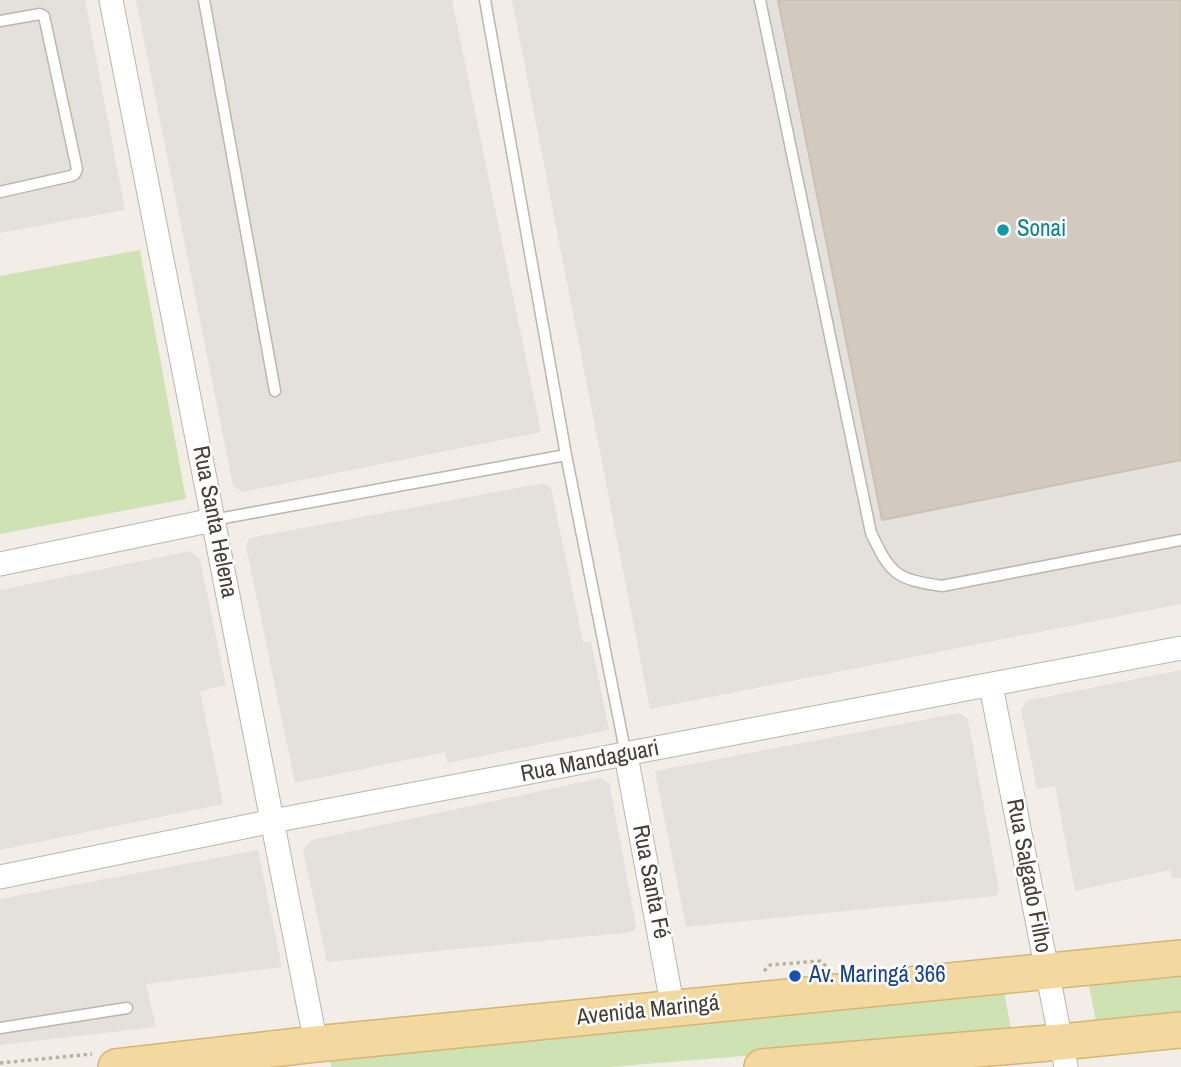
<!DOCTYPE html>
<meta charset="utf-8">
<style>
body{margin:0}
canvas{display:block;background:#f2eee7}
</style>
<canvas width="1181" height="1067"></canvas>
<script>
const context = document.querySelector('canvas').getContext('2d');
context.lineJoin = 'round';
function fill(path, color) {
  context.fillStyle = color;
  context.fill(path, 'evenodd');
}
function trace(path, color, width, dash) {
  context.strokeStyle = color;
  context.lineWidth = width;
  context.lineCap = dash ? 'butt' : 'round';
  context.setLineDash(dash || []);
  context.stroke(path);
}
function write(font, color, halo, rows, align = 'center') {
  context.font = font + ' "Archivo Narrow",sans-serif';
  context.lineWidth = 5;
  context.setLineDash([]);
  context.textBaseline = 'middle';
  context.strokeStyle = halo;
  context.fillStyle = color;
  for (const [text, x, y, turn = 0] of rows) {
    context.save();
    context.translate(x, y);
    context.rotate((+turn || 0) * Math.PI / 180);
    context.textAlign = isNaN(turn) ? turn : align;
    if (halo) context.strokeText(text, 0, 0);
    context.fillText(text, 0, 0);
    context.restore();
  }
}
fill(new Path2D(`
 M0,0H85L125,210L0,233Z
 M136,0H452L541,432L242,492L233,486Z
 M512,0H1181V604L650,709Z
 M543,483L551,488L583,642L591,641L609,730L448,763L445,752L295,783L246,546L249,538Z
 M190,551L200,559L226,685L200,691L223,804L0,850V590Z
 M1181,670V878L1172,879L1170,870L1075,891L1055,786L1037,789L1021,710L1026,701Z
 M959,713L968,719L999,890L996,896L686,927L655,771Z
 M601,778L609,782L636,926L633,932L327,962L303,850L311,840Z
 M258,850L282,967L146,984L156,1027L0,1045V899Z`), '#e4e0dc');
fill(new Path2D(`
 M140,250L186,499L0,534V276Z
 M1181,972V1012L1096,1021L1088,982Z
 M1003,987L1012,1034L609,1067H331L329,1054Z`), '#cee2b4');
const building = new Path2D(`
 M778,0H1181V460L882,520Z`);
fill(building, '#d2cabe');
trace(building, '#ccc1b2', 2);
const service = new Path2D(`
 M204,0L275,391
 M485,0L566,455L626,755
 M760,0L871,533C891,575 896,579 942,586L1181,540
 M0,21L40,14L44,16L77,169L75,174L71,176L0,192
 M213,520L566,455
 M0,1028L127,1008`);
const minor = new Path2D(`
 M111,0L316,1044
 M0,564L213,520
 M991,686L1066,1067
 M626,755L673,1009
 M0,877L273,821L1181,648`);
const primary = new Path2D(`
 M116,1067L316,1044L1181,958
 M762,1067L1061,1042L1181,1030`);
trace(service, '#bcb6ab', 13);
trace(minor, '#bcb6ab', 25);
trace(primary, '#d6b671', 38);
trace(new Path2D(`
 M764,971L770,965L820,961L826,966
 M0,1063L92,1054`), '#bcb19e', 3.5, [3.5, 3.5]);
trace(service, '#fff', 10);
trace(minor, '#fff', 23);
trace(primary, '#f3d99f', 35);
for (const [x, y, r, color] of [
 [1003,230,7,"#0f9aa8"],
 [795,976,7,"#1a4fb4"]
]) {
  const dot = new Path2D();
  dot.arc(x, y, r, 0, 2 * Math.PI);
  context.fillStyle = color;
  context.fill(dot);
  trace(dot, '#fff', 2.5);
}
write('23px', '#0d838f', '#fff', [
 ["Sonai",1017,230]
], 'left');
write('23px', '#443f37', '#fff', [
 ["Rua Santa Helena",214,522,79],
 ["Rua Mandaguari",590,762,-11],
 ["Rua Salgado Filho",1028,876,79],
 ["Rua Santa Fé",650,882,79],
 ["Avenida Maringá",648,1011,-6]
]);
write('23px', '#164399', '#fff', [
 ["Av. Maringá 366",809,976]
], 'left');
</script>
